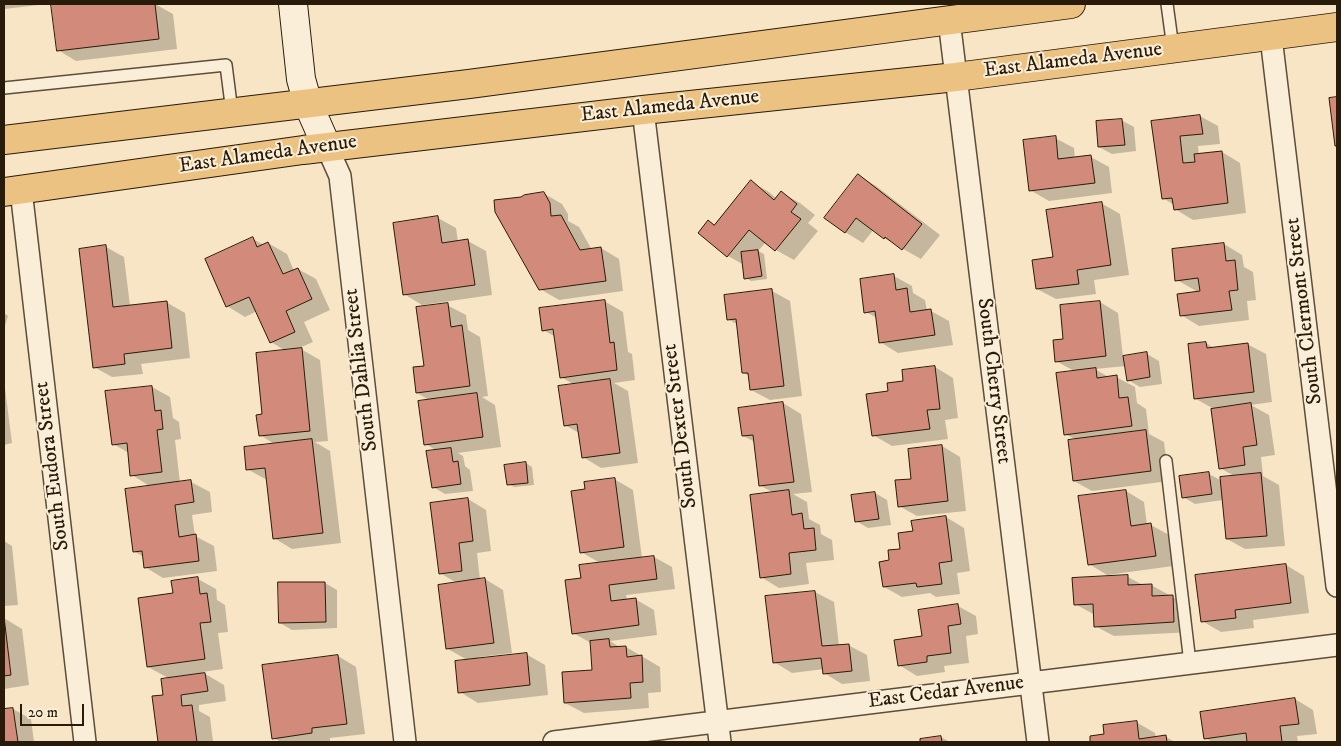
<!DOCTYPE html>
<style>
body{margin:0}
#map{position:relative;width:1341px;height:746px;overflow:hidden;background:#f7e5c5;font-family:"IM FELL DW Pica",serif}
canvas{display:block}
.frame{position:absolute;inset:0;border:5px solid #281b09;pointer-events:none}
.scale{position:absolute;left:20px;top:704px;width:64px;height:22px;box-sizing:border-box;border:2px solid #281b09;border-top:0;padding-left:6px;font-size:15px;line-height:18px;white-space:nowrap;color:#281b09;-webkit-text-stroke:4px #faeed9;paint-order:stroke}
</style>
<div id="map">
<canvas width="1341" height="746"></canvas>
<div class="frame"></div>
<div class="scale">20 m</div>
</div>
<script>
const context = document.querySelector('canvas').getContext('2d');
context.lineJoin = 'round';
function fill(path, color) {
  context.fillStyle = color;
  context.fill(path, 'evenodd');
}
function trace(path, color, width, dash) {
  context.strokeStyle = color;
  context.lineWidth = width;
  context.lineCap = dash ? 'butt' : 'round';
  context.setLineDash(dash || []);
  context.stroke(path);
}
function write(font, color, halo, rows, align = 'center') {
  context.font = font + ' "IM FELL DW Pica",serif';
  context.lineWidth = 4;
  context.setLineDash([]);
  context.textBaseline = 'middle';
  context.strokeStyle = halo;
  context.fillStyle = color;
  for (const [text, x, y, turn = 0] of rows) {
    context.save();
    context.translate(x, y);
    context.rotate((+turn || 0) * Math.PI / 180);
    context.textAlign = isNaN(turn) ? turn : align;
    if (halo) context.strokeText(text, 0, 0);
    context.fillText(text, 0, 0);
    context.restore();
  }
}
fill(new Path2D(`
 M4,4H48L4,9Z
 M52,4H155L173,14L177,49L76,61L58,50Z
 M1200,116L1218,126L1220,144L1198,146L1199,155L1222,152L1240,163L1246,213L1193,220L1175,209L1174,205L1163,198L1153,122Z
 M1121,120L1134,127L1136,151L1112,154L1099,147Z
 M1055,138L1074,148L1075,159L1091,157L1109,167L1112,193L1049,201L1030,190Z
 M858,175L876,186L940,235L921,259L884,238L874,229L863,243L845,232Z
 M751,182L769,192L777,199L782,193L800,203L815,215L808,223L818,231L794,260L776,250L766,242L758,251L764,254L767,279L751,281L746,278L744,265L728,256L699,233L709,221L715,225Z
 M543,193L562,204L568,214V221L579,227L592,250L601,248L619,259L623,291L559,300L540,289Z
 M1101,203L1120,214L1129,275L1094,280L1096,294L1056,299L1037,289L1054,258Z
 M438,218L456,228L458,242L468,241L486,251L492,295L422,305L404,294Z
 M253,239L264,245L268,243L287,254L294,271L298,269L316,279L330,310L304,322L313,342L299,348L320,360L328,441L315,442L330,451L341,543L292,549L274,538L267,480L247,469L276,445L260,435L264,415L286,351L271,342L257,311L245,317L227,306Z
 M1224,244L1242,255L1244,267L1253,272L1256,300L1247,301L1249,320L1199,326L1181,315L1198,292L1177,280Z
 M106,247L124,257L130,306L166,302L185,313L190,358L141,364L143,374L112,377L94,367L80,250Z
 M894,276L912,286L913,293L925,300L927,311H931L949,321L953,345L898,353L880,342L877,318L866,312Z
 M772,291L790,301L802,396L770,400L751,390L750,376L743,373L738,325L728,319Z
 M604,301L623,312L628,352L632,354L635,380L614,383L628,391L638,463L601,468L583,457L579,433L565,425L575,385L561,377L556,337L543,330Z
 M1100,302L1118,313L1123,357L1147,354L1159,361L1162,384L1140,387L1128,380L1126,366L1095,369L1110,378L1116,377L1135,387L1137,403L1146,409L1149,434L1164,442L1169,481L1092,491L1074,481L1077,440L1065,434L1076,372L1056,361L1065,340Z
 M447,305L466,315L468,330L480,337L488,396L482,397L495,405L501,447L458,453L463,456L465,466L470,470L473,491L445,494L433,487L437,451L426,444L431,401L417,393L425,367Z
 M4,313L8,316L4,329Z
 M1206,343L1214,348L1247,344L1266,354L1272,402L1251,405L1269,415L1275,455L1261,457L1263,476L1279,485L1285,546L1245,549L1227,539L1223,500L1195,504L1183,497L1209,474L1222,481L1236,477L1220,468L1212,408L1196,399Z
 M935,367L953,378L958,418L945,420L948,439L892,446L873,435L889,392L904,382Z
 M4,381L12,443L4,445Z
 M152,387L170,397L173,418L179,422L181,439L175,440L180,483L191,482L210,492L212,512L192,515L195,536L214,546L217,571L163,578L145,567L144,557L135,552L151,487L132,475L129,453L113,444Z
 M783,403L801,414L812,492L793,494L807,502L809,519L820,525L821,534L832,540L834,560L806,563L809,584L779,588L761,577L774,493L761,486L755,442L743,436Z
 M942,446L960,457L966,511L917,516L899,506L912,480Z
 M526,463L532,467L534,485L514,487L508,484Z
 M614,479L633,490L642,558L654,557L672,567L675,589L626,595L627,600L635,599L654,610L657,635L610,641L621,648L626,647L660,667L661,692L648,693L649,708L584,713L565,703L593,671L591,643L573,633L582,580L600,563L581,552L587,490Z
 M1126,491L1144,502L1147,525H1151L1169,535L1173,566L1107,575L1089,564Z
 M875,493L887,500L891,525L868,528L856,521L853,496Z
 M468,499L486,510L491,551L477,553L480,580L485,579L503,590L512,653L479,657V660L526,654L545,665L548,695L478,703L460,692L469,661L448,649L457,583L440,573Z
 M946,517L964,528L970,571L957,573L960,594L936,597L930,593L902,597L884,587L891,562L902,550L914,532Z
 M4,541L12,546L18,605L4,606Z
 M1286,565L1304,576L1309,613L1253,620L1254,628L1221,632L1202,621Z
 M1128,577L1143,585H1151L1191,607L1192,632L1114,636L1095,626V615L1075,604Z
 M198,579L216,589L217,600L225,605L228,632L218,633L223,669L202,672L224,685L226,701L199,705V711L210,717L213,742H160L154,697L165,696L170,679L148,667L174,594Z
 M325,583L337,590V628L292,630L280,623Z
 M815,592L834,602L839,646L848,645L867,655L870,681L842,684L824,673V669L792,673L774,662L767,598Z
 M958,606L976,616L978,634L966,636L969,663L944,666L945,672L917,676L899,665Z
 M4,618L22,629L29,685L4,689Z
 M338,656L356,667L365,734L330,738V742H281L274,738Z
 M1295,699L1313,710L1317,734L1297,736L1298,742H1213L1205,738Z
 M4,707L8,710L13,709L31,719L34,742H4Z
 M1136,722L1155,733L1156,738L1166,737L1175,742H1092L1091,737L1105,735Z
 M941,737L950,742H922L921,740Z`), '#0003');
const building = new Path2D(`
 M51,4H155L159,39L57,51Z
 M1337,97V146H1335L1329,98Z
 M1200,115L1203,134L1180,136L1183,163L1195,162L1194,154L1222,151L1228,203L1174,210L1172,198L1162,199L1151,121Z
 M1122,119L1125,145L1098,147L1096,121Z
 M1056,136L1058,159L1091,155L1095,183L1029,191L1023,140Z
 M858,174L922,224L902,250L885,237L884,239L856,218L845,233L824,218Z
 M751,180L774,200L781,191L797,204L791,212L801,219L775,251L749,230L727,257L698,233L708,220L714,225Z
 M544,192L550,203L551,216L561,215L580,250L601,247L606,281L539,290L495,212L494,200L521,197L524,195Z
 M1102,202L1111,265L1077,270L1079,284L1036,289L1032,260L1053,257L1046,210Z
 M438,216L442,243L468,239L475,285L403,295L393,223Z
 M253,237L257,247L268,242L283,274L298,268L312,299L286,311L295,332L270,343L249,297L226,307L205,259Z
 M1224,243L1226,261L1235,260L1238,290L1229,291L1232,310L1180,316L1177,294L1200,291L1198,278L1175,281L1172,249Z
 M106,245L113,307L167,301L172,348L124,354L125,364L93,368L79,249Z
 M758,250L762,276L744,279L741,252Z
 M894,274L896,290L907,288L910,312L931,309L935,335L879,343L875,311L864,313L860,279Z
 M772,289L784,386L750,390L748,373H742L736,319L727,320L724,295Z
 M605,300L610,343L614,342L617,370L560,378L553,329L542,331L539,308Z
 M1100,301L1106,356L1055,362L1053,340L1063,339L1060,305Z
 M448,303L451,327L462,325L470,386L416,393L413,367L424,366L416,307Z
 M1206,342L1207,348L1248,343L1254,392L1194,399L1188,344Z
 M302,348L310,431L259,436L256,415L262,414L256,353Z
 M1147,352L1150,377L1127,381L1123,356Z
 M935,366L940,409L927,410L930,429L872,436L866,394L888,391L887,383L903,381L902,370Z
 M1096,368L1097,378L1117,375L1119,398L1128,397L1132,426L1064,435L1056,373Z
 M610,379L620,453L582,458L577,424L564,426L558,386Z
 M152,386L155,411L161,410L163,429L157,430L162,472L130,476L127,443L112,445L105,391Z
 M477,393L483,437L424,445L418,401Z
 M783,402L794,482L759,486L753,435L742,436L738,408Z
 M1251,403L1257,445L1243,447L1245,465L1219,469L1211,409Z
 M1146,430L1151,471L1073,481L1068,440Z
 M312,439L323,533L273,539L265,468L246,470L244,447Z
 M942,445L948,501L898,507L895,480L911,479L908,449Z
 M451,448L453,462L458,461L461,484L432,488L426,451Z
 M526,462L528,483L507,485L504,465Z
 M1209,472L1212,494L1182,498L1179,476Z
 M1261,473L1267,536L1226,539L1220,477Z
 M615,478L624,547L580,553L571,491L585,489L584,482Z
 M191,480L194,502L175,505L179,537L196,534L199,561L144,568L142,551L133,552L125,489Z
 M789,490L792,515L802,513L804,529L814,528L816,550L789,553L791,574L760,578L750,495Z
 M1126,490L1131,526L1151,523L1156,556L1088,565L1078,496Z
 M875,492L879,519L855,522L851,495Z
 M468,498L473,541L459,543L462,571L439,574L430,503Z
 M946,516L952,561L939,563L942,584L917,587L916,583L883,587L879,562L889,560L888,550L900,549L898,533L913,531L911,521Z
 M654,556L657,579L609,585L611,601L636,598L639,625L572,634L565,580L581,578L579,565Z
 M1286,564L1291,603L1235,610L1236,618L1201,622L1195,575Z
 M1128,575V585L1152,584V596L1173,595L1174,622L1094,627L1093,604L1074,605L1072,578Z
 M198,577L200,594L207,593L211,622L200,623L205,659L147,667L138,598L173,593L171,581Z
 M485,578L494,643L446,649L438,585Z
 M278,582H325L326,622L279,623Z
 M815,591L822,646L849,644L852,671L823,674L821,658L773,663L765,596Z
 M958,604L961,624L948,626L951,653L927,656V662L898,666L894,640L922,636L918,610Z
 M4,617L11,675L4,676Z
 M609,639L610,647L626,646L627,657L642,655L643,682L630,683L631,698L564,703L562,672L592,670L590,641Z
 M527,653L530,685L458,693L455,661Z
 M338,655L347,724L312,728V733L272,739L262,665Z
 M205,673L208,691L181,695L182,706L192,705L197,742H158L152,696L163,695L161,679Z
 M1295,698L1299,724L1280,726L1282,742H1247L1246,733L1204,739L1200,712Z
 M13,708L18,742H4V709Z
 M1137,721L1139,739L1166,735L1167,742H1090V736L1104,734L1103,725Z
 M941,736L942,742H920V739Z`);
fill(building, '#d28b7b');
trace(building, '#281b09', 1);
const lane = new Path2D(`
 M1167,4L1173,48
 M4,88L226,65L232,112
 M1166,461L1190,663`);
const street = new Path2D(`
 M949,20L1038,742
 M1271,37L1337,586
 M643,110L720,742
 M327,147L340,176L405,742
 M21,190L85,742
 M554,742L1337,645`);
const secondary = new Path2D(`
 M293,4L301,79L308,104L327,147`);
const primary = new Path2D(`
 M4,140L469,84L1071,4
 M4,192L303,150L643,110L956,77L1337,27`);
trace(lane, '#5c4e38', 14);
trace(street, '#5c4e38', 24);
trace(secondary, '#281b09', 30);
trace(primary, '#281b09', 30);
trace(lane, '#faeed9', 11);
trace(street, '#faeed9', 21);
trace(secondary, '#faeed9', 28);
trace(primary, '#ecc282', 28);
write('21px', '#281b09', '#faeed9', [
 ["East Alameda Avenue",1073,61,-7],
 ["East Alameda Avenue",670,107,-6],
 ["East Alameda Avenue",268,155,-8],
 ["South Clermont Street",1305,311,-97],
 ["South Dahlia Street",362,370,-97],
 ["South Cherry Street",993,381,83],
 ["South Dexter Street",681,426,-97],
 ["South Eudora Street",53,466,-97],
 ["East Cedar Avenue",946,693,-7]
]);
</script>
